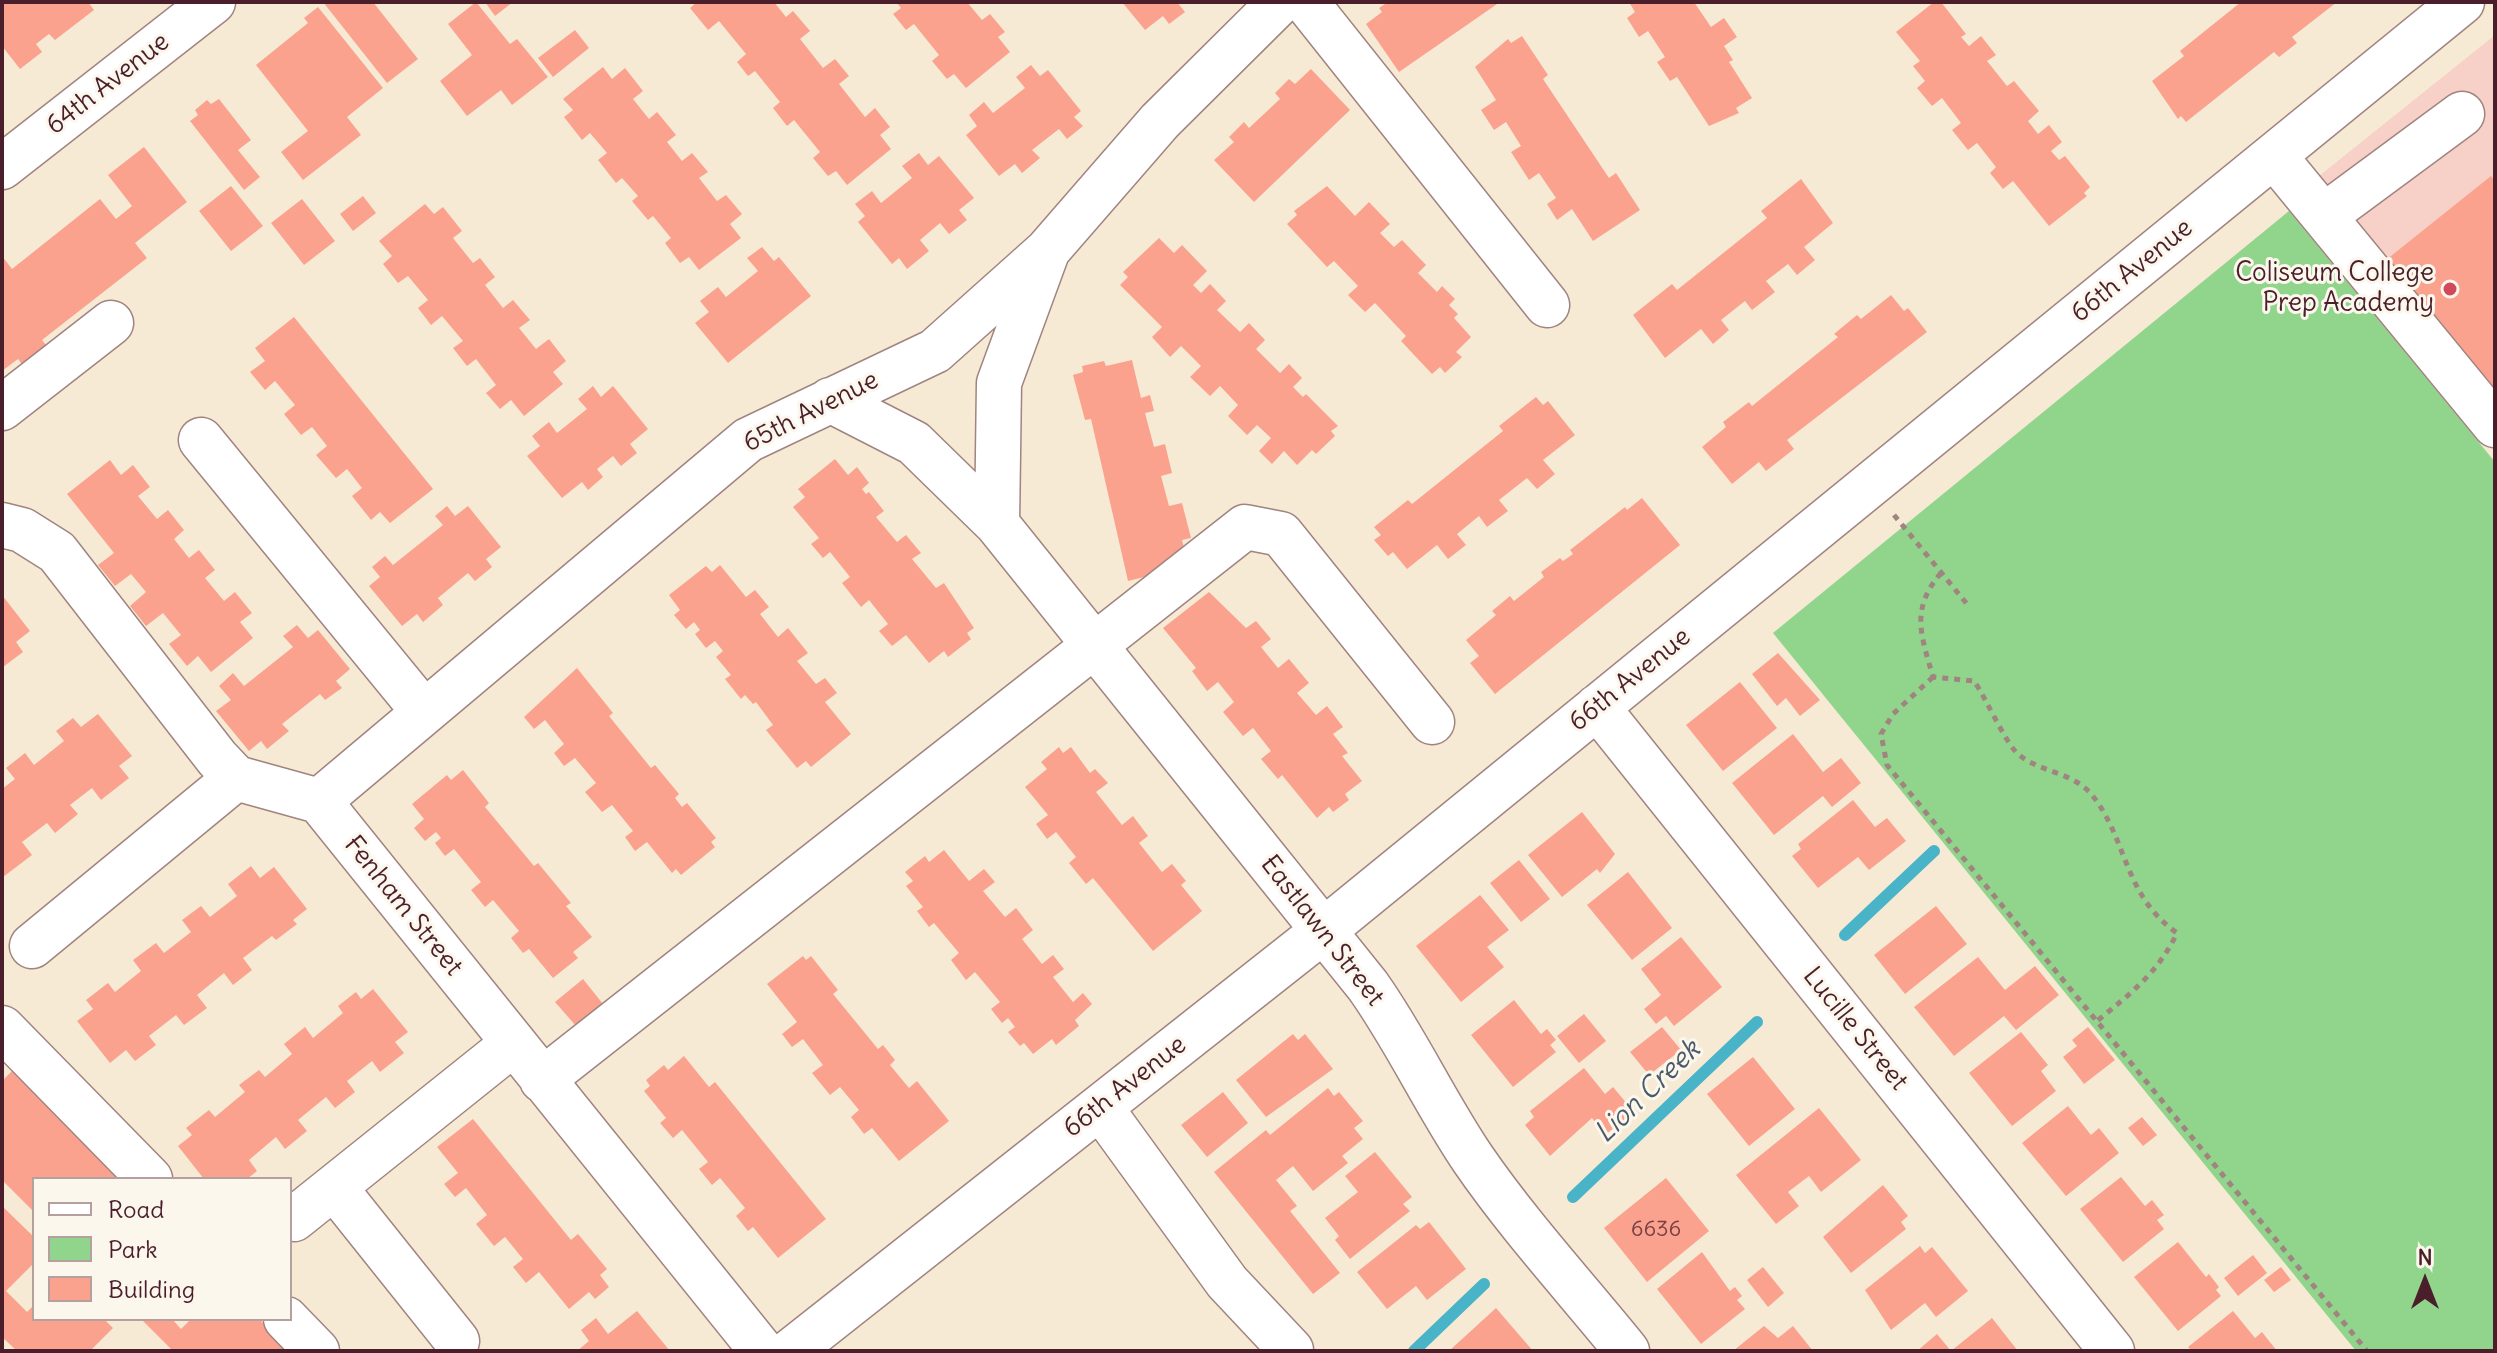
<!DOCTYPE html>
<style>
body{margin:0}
#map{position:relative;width:2497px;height:1353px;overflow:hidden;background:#f7ead5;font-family:Delius,sans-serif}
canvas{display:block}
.frame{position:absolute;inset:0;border:4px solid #4a1f2b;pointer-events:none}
.legend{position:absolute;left:32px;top:1177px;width:260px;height:144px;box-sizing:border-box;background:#fbf7ec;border:2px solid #b4a19f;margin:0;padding:10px 14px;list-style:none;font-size:24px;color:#4a1f2b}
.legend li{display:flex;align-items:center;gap:16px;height:40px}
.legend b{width:40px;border:2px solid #b4a19f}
.north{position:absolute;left:2385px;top:1241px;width:80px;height:80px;-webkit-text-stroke:6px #fbf7ec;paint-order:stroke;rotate:0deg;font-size:22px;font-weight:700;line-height:32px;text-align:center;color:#4a1f2b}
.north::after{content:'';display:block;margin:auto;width:28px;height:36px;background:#4a1f2b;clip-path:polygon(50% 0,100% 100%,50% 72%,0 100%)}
</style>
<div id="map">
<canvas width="2497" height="1353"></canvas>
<div class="frame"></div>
<ul class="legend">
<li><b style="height:10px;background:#fff"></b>Road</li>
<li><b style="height:22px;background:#91d58d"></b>Park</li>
<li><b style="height:22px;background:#faa28e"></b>Building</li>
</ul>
<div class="north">N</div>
</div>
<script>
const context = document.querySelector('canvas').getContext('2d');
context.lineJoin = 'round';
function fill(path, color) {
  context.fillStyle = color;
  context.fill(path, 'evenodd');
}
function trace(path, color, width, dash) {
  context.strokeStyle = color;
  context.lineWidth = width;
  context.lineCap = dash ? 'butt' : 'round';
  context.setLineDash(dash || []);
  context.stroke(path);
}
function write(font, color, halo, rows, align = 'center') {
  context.font = font + ' Delius,sans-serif';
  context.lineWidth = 6;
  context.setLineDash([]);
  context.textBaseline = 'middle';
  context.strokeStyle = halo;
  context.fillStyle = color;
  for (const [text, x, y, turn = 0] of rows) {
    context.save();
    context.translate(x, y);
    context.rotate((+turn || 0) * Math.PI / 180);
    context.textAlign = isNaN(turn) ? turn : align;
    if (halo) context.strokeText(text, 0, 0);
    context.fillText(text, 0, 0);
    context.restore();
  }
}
fill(new Path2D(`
 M2495,35V398L2314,180Z`), '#f7d1c7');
fill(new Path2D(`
 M2289,211L2495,462V1351H2356L1773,633Z`), '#91d58d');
trace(new Path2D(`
 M1845,935L1934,851
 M1573,1197L1757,1022
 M1414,1351L1484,1284`), '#49b3c7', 12);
fill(new Path2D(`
 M2,2H88L94,10L55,40L49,34L36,44L42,52L20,69L2,46Z
 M323,2H373L418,59L387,83Z
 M476,2L510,44L517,39L548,77L512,105L501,90L467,116L440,81L472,55L448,24Z
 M485,2H513L495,16Z
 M697,2H774L786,17L793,11L810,31L800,39L823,68L835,59L849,76L839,84L865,117L875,108L890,127L880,135L891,149L847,185L836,171L828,176L813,158L820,152L794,120L787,126L773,108L780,102L755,71L748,76L737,62L746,54L719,21L708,30L690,8Z
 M896,2H967L982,20L990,14L1005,32L998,37L1010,52L966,88L954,74L947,79L932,61L939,55L914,24L906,30L893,14L901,8Z
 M1122,2H1177L1185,12L1169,24L1163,16L1145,30Z
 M1388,2H1500L1399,72L1366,24L1382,12L1379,8Z
 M1629,2H1694L1711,27L1724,18L1737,37L1724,46L1733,60L1729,62L1752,98L1736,108L1739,113L1709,126L1677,77L1670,81L1657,62L1665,57L1648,31L1639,37L1627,18L1635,12Z
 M1934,2H1941L1966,34L1961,37L1969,46L1981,36L1996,55L1987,61L2007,86L2014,81L2039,111L2028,121L2038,134L2049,125L2062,142L2051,151L2059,160L2065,156L2090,187L2084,193L2087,196L2049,226L2013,181L2003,189L1990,173L1996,167L1977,143L1968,150L1952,130L1961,123L1942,98L1932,106L1917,88L1925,81L1913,66L1920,61L1896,32Z
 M2241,2H2337L2292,37L2297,43L2279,57L2274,52L2186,122L2181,116L2178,119L2152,81L2184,56L2180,51Z
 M318,7L383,88L347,117L361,135L303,180L281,152L308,131L256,65L308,23L304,18Z
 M575,30L589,48L553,77L538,58Z
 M1522,36L1548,75L1543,79L1609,178L1616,173L1640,210L1593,241L1572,209L1557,220L1547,204L1556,198L1539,173L1529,180L1511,152L1521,146L1506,122L1494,130L1481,110L1496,100L1475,67L1508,39L1511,43Z
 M1031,65L1040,76L1048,70L1081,111L1074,117L1083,126L1067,139L1059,129L1032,150L1040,158L1022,173L1015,164L999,176L966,135L977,126L969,115L984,102L993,113L1025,88L1016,77Z
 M603,67L612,79L625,68L643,91L633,99L649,119L657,112L676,135L667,142L682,161L692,153L708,172L699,178L717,201L726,195L742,214L730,224L741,238L699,270L689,257L680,263L665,243L671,238L653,216L648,220L632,201L638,196L622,178L616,183L598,160L607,153L590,133L582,140L564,117L573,110L563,99Z
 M1311,69L1350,110L1254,202L1214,160L1234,142L1229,137L1244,122L1249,128L1280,99L1275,93L1289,79L1295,84Z
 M219,99L251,140L238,150L260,177L244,190L190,121L198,115L195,110L207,100L211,104Z
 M144,147L187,202L135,243L147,258L42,340L53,354L29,373L18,359L2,371V256L12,269L100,199L116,219L132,206L108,175Z
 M919,153L928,165L939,156L974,198L959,210L967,220L949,234L940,223L920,240L929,251L907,269L899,258L892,264L858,222L865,216L855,204L872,191L881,203L912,178L902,166Z
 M2491,176L2495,181V397L2386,260Z
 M1801,179L1833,223L1804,247L1815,260L1797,275L1788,264L1766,281L1775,292L1752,310L1745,301L1721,320L1729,330L1713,344L1701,329L1665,358L1633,315L1672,284L1677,290L1767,218L1761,211Z
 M231,186L263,226L231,251L199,211Z
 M1327,186L1355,216L1369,202L1390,224L1380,233L1394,247L1402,240L1426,265L1418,273L1437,292L1442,286L1455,299L1449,305L1458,314L1454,318L1471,337L1456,352L1462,357L1445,373L1440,367L1432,374L1401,341L1406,336L1375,303L1365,312L1348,295L1358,286L1334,261L1327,267L1287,224L1297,215L1294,211Z
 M363,196L376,213L353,231L340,214Z
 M302,199L335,241L304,265L271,223Z
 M425,204L434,214L443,207L462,231L453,238L473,263L480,258L495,277L485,285L503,308L513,300L530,320L519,328L536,349L549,339L566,361L553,372L563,384L524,416L511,400L500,409L486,393L496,385L476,359L467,366L453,348L463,341L442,316L431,325L418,308L428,300L408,276L398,283L383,264L392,256L379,241Z
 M1159,238L1174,253L1182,245L1207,271L1193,285L1201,293L1210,284L1226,301L1217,310L1240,332L1249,323L1265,340L1256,349L1280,373L1289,364L1302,378L1293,387L1303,397L1306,394L1338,426L1331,431L1335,436L1316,454L1312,450L1297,465L1284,451L1272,464L1259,451L1271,438L1257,425L1247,435L1228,416L1238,405L1220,386L1210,396L1190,377L1201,366L1181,346L1170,357L1152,337L1162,327L1120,285L1128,277L1123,272Z
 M762,247L774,261L779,257L811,296L728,363L695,323L709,312L700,301L718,287L726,297L758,271L747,258Z
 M1891,295L1904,311L1908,308L1927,332L1787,440L1794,449L1766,471L1759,462L1732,484L1702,447L1726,427L1723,422L1749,402L1752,406L1838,337L1834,334L1857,315L1861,319Z
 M294,317L433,489L390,523L380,512L371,520L352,496L362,488L347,469L336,478L316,455L327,446L312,427L301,435L284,414L295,405L275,381L265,390L250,372L265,361L255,348Z
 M1132,360L1141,398L1150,395L1154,411L1145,413L1154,447L1165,444L1172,473L1161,476L1169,506L1182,503L1191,538L1182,540L1186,556L1180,568L1128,581L1091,419L1085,420L1073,375L1083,372L1082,366L1104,361L1106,366Z
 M593,386L601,397L613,386L648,429L630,444L637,453L621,466L613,456L597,469L603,477L588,490L582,482L562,498L527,456L540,446L532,436L549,422L557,433L587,409L578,399Z
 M1536,397L1543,405L1548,401L1575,435L1543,460L1555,474L1537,489L1527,478L1499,500L1508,511L1487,527L1479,516L1457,534L1466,545L1448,559L1437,545L1407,569L1393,552L1388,556L1374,540L1381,535L1374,527L1408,500L1412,504L1503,431L1499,426Z
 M835,459L848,475L857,467L869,483L862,489L866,494L869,492L884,511L876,517L897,542L906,535L921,553L912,559L936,588L944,583L974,628L967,633L971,639L948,657L944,651L929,663L906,635L892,646L879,631L888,624L869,600L861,607L842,583L850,577L830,552L823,558L811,544L819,538L793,507L805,497L798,489Z
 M110,460L121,475L133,465L150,487L138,496L157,519L168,510L184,530L174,539L189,558L199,550L215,570L205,578L224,601L235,592L252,613L240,622L253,638L211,672L198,656L187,666L169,644L181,635L163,613L146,626L130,606L146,592L131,574L115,586L98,565L114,553L67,494Z
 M1642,498L1680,545L1495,694L1470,663L1479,656L1466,640L1496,615L1492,611L1510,596L1514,601L1544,577L1541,572L1560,558L1563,561L1573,554L1570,550L1625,507L1627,510Z
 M447,506L455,516L468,506L501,547L486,559L492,567L475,581L468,573L438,598L443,605L423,622L417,614L402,626L369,586L380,577L372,567L385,556L393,565L443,525L435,516Z
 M720,565L746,597L755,590L769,607L760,614L778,637L788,628L808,653L797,661L816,684L825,678L837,693L825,702L851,734L811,767L806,761L797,768L766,730L773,725L756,702L753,704L745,695L741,699L725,679L731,675L716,657L723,651L715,641L706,648L695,634L700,630L694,622L686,629L674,615L680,610L669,595L706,566L712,572Z
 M1209,592L1246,628L1256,621L1271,639L1261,647L1278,668L1289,659L1309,683L1297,693L1316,715L1327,706L1343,727L1333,734L1348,753L1342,756L1362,781L1345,794L1349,800L1333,812L1329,807L1317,818L1282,775L1278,779L1261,759L1271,751L1253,728L1243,736L1223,712L1234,702L1218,682L1207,691L1192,671L1196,668L1163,628Z
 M2,595L30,631L16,642L23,652L3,667Z
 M297,625L308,638L318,630L350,669L336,681L342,688L325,700L320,694L282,724L289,731L267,749L261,741L249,751L216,711L231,700L219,686L233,673L244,686L293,647L283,636Z
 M1778,653L1820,700L1800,716L1786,698L1777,706L1752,674Z
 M577,668L613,713L609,716L651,768L655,765L679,794L675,798L682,807L687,803L716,838L711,842L715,847L681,875L676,869L672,873L647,842L635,851L625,837L633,831L612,805L602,812L585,792L596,783L575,758L564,766L554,753L564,744L545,720L534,729L524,717Z
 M1740,682L1777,728L1723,771L1686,725Z
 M98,714L132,756L119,766L129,778L101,800L92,788L70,805L78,814L55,833L47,823L22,842L32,855L3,877L2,789L15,779L6,768L25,753L34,765L64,741L56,731L73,718L81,727Z
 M1793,734L1823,772L1841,758L1861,783L1832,807L1823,796L1774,835L1732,783Z
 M1059,747L1063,753L1071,747L1090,773L1095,769L1108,783L1096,792L1122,825L1133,816L1148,836L1139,843L1162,872L1172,864L1186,881L1181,885L1202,911L1153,951L1093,878L1086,884L1069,863L1076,857L1056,832L1047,839L1036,824L1048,815L1025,787L1047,769L1041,762Z
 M463,770L489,803L485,807L534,866L538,863L571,903L566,906L592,937L573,952L578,958L553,978L529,949L523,953L511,938L519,931L493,900L485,907L471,890L481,882L454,849L445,856L435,843L441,838L436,832L425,841L414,828L424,819L412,804L447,775L451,780Z
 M1853,800L1875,827L1887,818L1906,841L1869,870L1858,857L1818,888L1792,856L1801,849L1798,844Z
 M1582,812L1615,854L1600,873L1597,869L1562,897L1528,855Z
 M944,850L969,881L984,869L995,882L983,891L1005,917L1016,908L1033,930L1022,939L1042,964L1053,955L1064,969L1053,977L1073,1002L1083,993L1092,1004L1075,1020L1079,1026L1056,1045L1052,1039L1033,1054L1024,1043L1020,1046L1008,1032L1015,1027L1008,1018L1002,1023L991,1009L1000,1002L975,972L966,980L951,960L959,953L934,923L929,927L917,911L923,907L906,886L913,881L905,872L925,856L929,862Z
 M1519,860L1550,899L1521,922L1490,883Z
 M251,866L260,878L274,867L307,909L293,920L297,924L276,940L272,936L243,958L252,970L233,985L224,973L197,995L207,1008L184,1025L176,1015L149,1036L156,1045L135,1061L126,1050L110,1063L77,1021L93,1009L86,1000L108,983L115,992L141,971L133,960L156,943L164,953L191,932L182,920L201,906L210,917L237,896L228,884Z
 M1628,872L1672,928L1632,960L1587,905Z
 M1480,895L1509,930L1487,947L1504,967L1461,1002L1416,946Z
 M1936,906L1967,944L1905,994L1874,955Z
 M1681,937L1722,987L1674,1026L1666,1016L1656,1024L1644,1009L1661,995L1641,969Z
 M803,956L806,960L811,956L838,990L833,994L878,1049L883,1045L895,1060L890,1065L909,1088L917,1081L949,1121L899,1161L872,1128L864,1134L851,1117L859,1110L840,1087L830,1095L812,1073L823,1065L803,1039L792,1047L782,1034L797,1022L767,984Z
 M1978,957L2005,990L2035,966L2059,995L2016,1030L2004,1016L1954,1056L1914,1007Z
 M583,979L603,1004L576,1026L555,1002Z
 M373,989L408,1032L395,1042L404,1053L380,1072L372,1061L347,1081L355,1092L335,1108L326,1097L298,1120L307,1131L285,1149L276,1137L249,1160L257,1171L247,1179H204L178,1146L192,1135L186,1128L209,1110L215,1117L245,1092L239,1085L259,1070L265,1077L292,1054L284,1044L305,1027L313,1038L343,1013L338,1006L356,992L361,999Z
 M1514,1000L1541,1034L1547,1029L1556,1040L1550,1045L1556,1052L1513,1087L1471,1035Z
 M1584,1014L1606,1041L1579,1063L1557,1036Z
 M1662,1027L1681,1050L1649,1075L1630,1052Z
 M2088,1027L2115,1060L2084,1084L2063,1057L2077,1046L2072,1040Z
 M2021,1032L2048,1065L2041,1071L2056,1091L2012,1126L1969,1073Z
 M1293,1034L1298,1040L1305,1034L1333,1069L1266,1117L1236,1080Z
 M684,1056L709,1087L715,1082L826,1219L778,1258L753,1227L748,1231L736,1216L745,1208L720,1178L712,1185L699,1169L708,1162L682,1130L673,1138L660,1123L666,1118L644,1091L650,1086L646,1080L664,1065L668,1070Z
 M1753,1057L1795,1109L1749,1146L1707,1094Z
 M1584,1068L1605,1094L1613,1087L1634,1112L1605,1135L1592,1118L1550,1156L1525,1125L1534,1117L1530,1111Z
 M12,1071L120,1179H34V1212L2,1180V1081Z
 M1328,1088L1334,1096L1339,1092L1363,1121L1354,1128L1363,1139L1342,1156L1348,1163L1313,1191L1293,1166L1276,1180L1297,1206L1290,1211L1340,1273L1313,1294L1214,1172L1266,1130L1270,1135Z
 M1223,1092L1248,1123L1207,1157L1181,1125Z
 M2068,1106L2091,1135L2099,1128L2119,1153L2066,1196L2022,1143Z
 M1819,1108L1861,1160L1821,1192L1809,1176L1788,1192L1799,1206L1776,1224L1736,1175Z
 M2142,1117L2157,1135L2143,1146L2128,1128Z
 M473,1119L571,1240L578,1234L607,1269L600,1275L609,1287L595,1299L589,1292L569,1309L539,1272L526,1283L513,1267L523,1259L505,1237L494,1246L476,1224L487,1215L466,1188L455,1197L444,1184L458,1173L437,1147Z
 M1375,1152L1412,1197L1403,1204L1410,1211L1350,1259L1335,1240L1339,1236L1325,1218L1358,1192L1345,1176Z
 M2121,1177L2145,1206L2152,1200L2164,1215L2157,1220L2164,1229L2123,1262L2080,1209Z
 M1666,1178L1709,1231L1647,1282L1604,1228Z
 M1883,1185L1908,1216L1901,1222L1906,1229L1851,1273L1823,1237Z
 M2,1206L34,1237V1263L6,1291L27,1312L34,1305V1319H104L113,1328L90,1351H17L2,1337Z
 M1429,1222L1466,1269L1427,1300L1416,1286L1387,1309L1357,1272L1416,1225L1420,1229Z
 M2178,1242L2206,1277L2209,1274L2219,1287L2216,1290L2221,1296L2178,1331L2134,1277Z
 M1920,1246L1925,1253L1932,1247L1968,1291L1936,1317L1925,1303L1891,1330L1865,1290Z
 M1702,1252L1730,1291L1735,1287L1742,1296L1737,1300L1745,1309L1701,1344L1657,1289Z
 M2253,1255L2267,1273L2238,1296L2224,1278Z
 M1763,1267L1784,1293L1768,1307L1747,1280Z
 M2281,1267L2291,1280L2274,1292L2264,1280Z
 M1496,1308L1533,1351H1449Z
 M637,1311L670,1351H577L589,1341L581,1330L596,1318L608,1334Z
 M2233,1311L2255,1338L2262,1332L2277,1351H2192L2188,1347Z
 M1992,1318L2018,1351H1951Z
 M141,1319H172L181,1329L191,1319H259L292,1351H173Z
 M1764,1326L1778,1338L1793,1326L1813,1351H1733Z
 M1937,1334L1951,1351H1917Z`), '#faa28e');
const minor = new Path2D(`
 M1306,2L1547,305
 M2275,157L2495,425
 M2,167L213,2
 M2324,216L2462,114
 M830,400L914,443L997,524L1368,986C1407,1041 1435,1103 1473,1159C1519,1226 1576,1288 1627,1351
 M2,408L111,323
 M201,440L424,712
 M997,524L999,383L1046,255
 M2,525L22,530L57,552L217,758L236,778L319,801L762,1351
 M1597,707L2112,1351
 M319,801L748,440L935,351L1047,251L1160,121L1280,2
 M32,946L236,778
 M2,1028L150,1179
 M542,1080L1245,527L1281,534L1432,722
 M1100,1107L1227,1282L1291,1350
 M334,1187L457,1341
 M294,1219L514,1043
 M286,1319L317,1351
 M791,1351L1323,931L2462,2`);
trace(minor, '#a08480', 47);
trace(new Path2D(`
 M1894,515L1967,604
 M1941,573C1910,609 1921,635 1933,677L1974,681C1986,698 2006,744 2018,754C2040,773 2072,771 2092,795C2128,840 2123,895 2177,933C2158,973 2130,994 2097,1021
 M1933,677L1893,714L1881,734L1887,765L2367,1351`), '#a08480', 5, [6, 6]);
trace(minor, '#fff', 44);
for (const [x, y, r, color] of [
 [2450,289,8,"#d1495b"]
]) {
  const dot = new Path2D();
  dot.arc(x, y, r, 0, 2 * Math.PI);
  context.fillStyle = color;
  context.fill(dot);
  trace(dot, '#fbf7ec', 3);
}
write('22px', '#764044', null, [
 ["6636",1656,1230]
]);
write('26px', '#4a1f2b', '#fbf7ec', [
 ["64th Avenue",108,84,-38],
 ["66th Avenue",2132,271,-39],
 ["65th Avenue",811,412,-27],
 ["66th Avenue",1630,680,-39],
 ["Fenham Street",403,906,51],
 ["Eastlawn Street",1322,931,52],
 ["Lucille Street",1855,1029,51],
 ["66th Avenue",1125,1087,-38]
]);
write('26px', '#4a1f2b', '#fbf7ec', [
 ["Coliseum College",2434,274],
 ["Prep Academy",2434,304]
], 'right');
write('italic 28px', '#4a5a69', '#fbf7ec', [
 ["Lion Creek",1648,1092,-44]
]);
</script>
